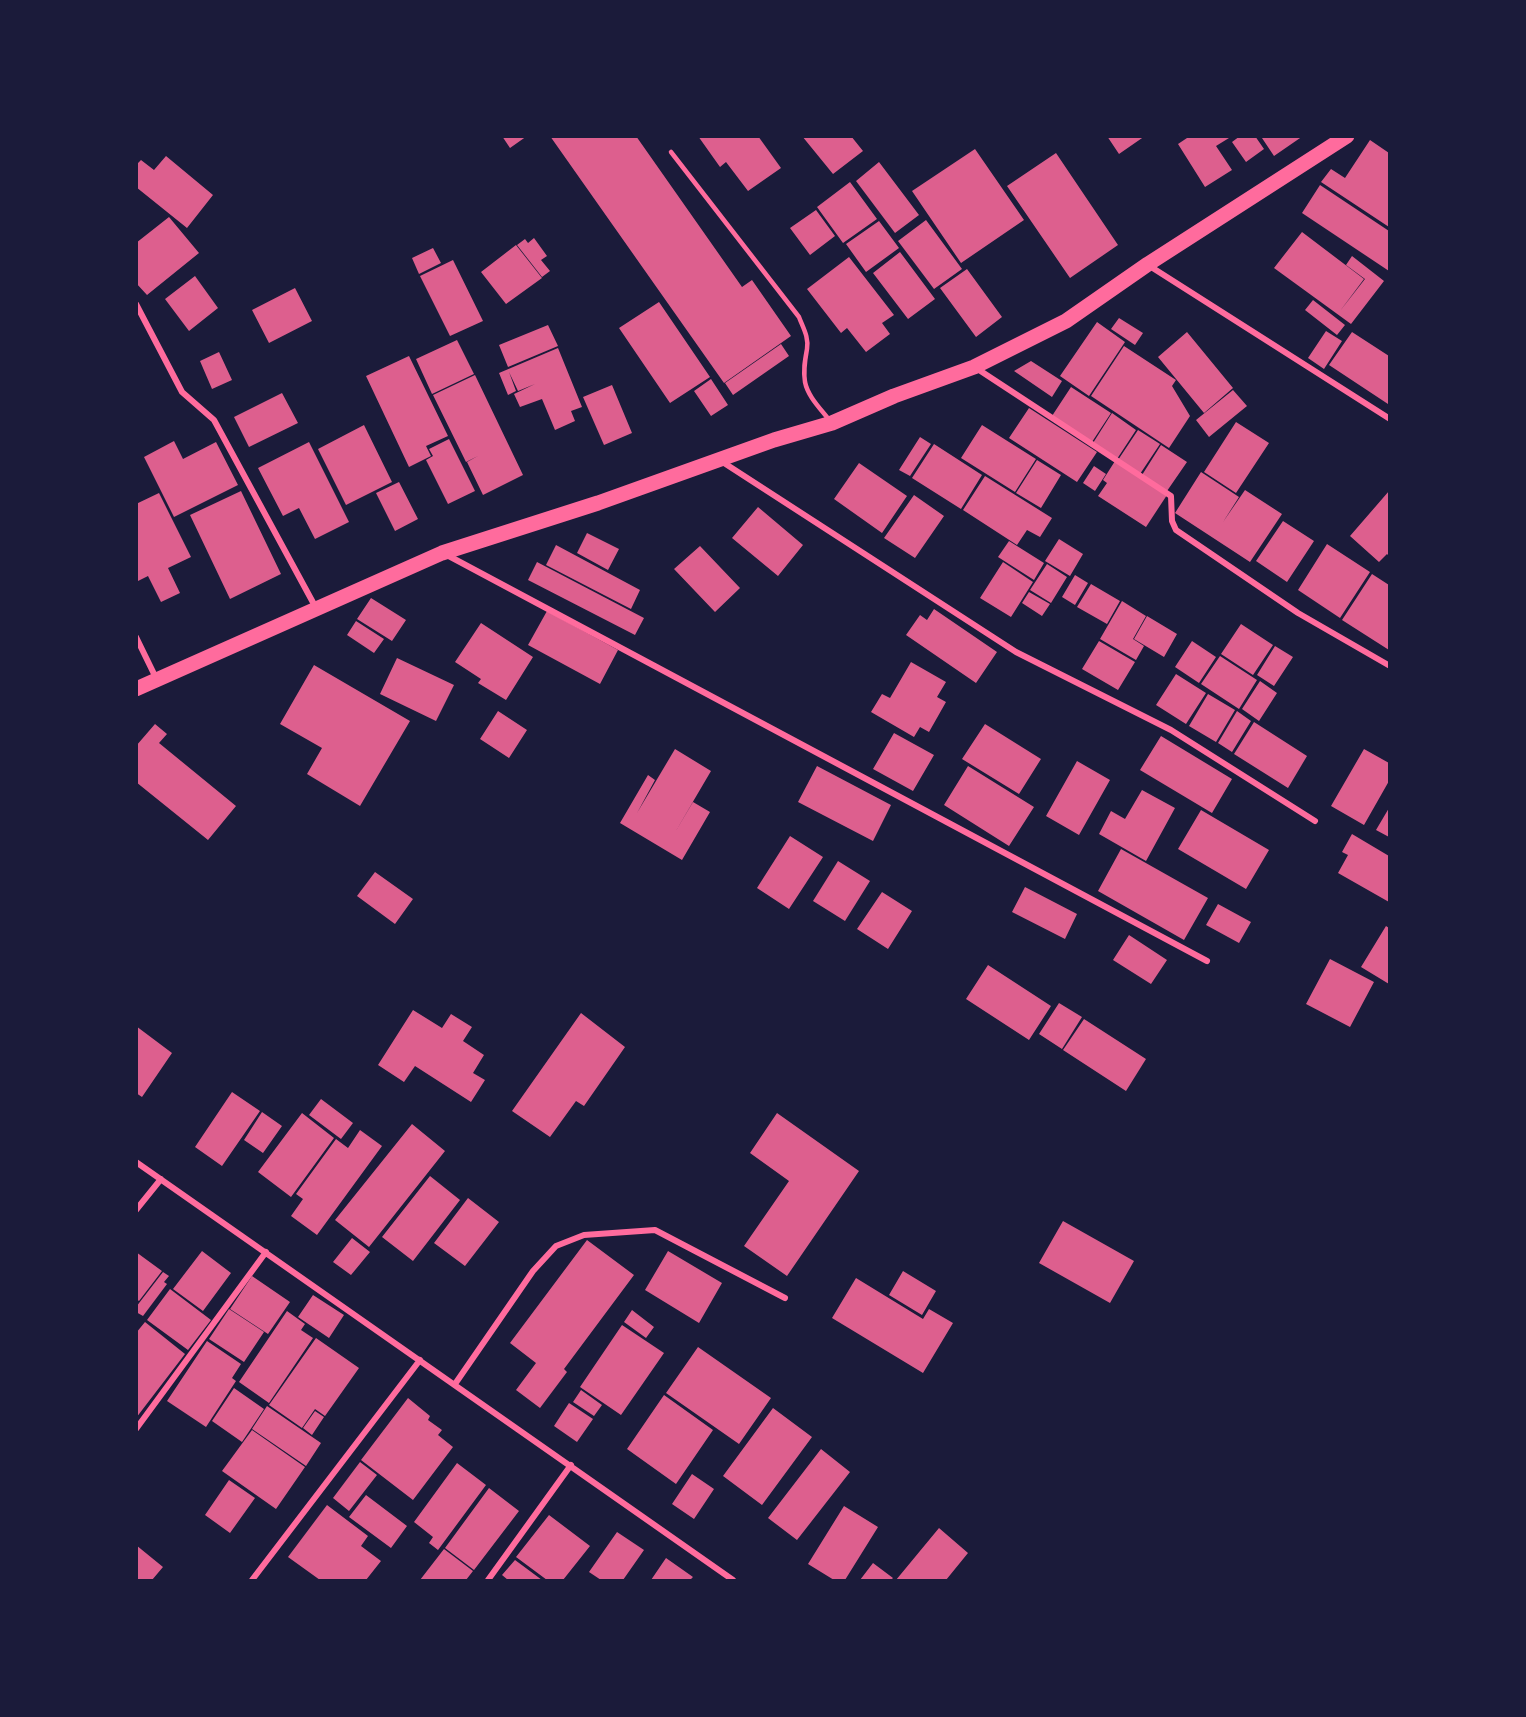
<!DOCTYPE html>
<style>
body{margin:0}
#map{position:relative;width:1526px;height:1717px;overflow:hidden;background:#1b1b3a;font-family:Barlow,sans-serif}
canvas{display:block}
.frame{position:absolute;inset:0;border:138px solid #1b1b3a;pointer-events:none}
</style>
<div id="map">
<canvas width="1526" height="1717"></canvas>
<div class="frame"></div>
</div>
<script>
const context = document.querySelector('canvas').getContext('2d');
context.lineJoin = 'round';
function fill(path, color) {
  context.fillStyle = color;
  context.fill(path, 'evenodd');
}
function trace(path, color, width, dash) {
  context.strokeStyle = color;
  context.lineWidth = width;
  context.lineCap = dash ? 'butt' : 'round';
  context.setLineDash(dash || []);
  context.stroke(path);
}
fill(new Path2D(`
 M502,136H527L510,148Z
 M550,136H636L742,287L752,280L791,336L724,383Z
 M698,136H758L781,168L748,191L726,162L720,167Z
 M802,136H851L863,151L833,174Z
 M1107,136H1145L1119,154Z
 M1190,136H1228L1229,138L1216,146L1232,170L1205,187L1178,144Z
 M1240,136H1255L1264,149L1246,162L1232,142Z
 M1264,136H1303L1274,156L1262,138Z
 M1370,140L1389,153V227L1321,182L1331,169L1345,178Z
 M975,149L1024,220L961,263L912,191Z
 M1056,153L1118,245L1070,278L1007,186Z
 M166,156L213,195L187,228L136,187V165L141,160L154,170Z
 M879,162L919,215L895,233L856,181Z
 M850,182L877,219L843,243L817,207Z
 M1320,185L1389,231V271L1302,213Z
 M816,210L835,236L810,255L790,228Z
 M169,217L199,253L147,295L136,283V243Z
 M926,220L962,269L934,289L898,241Z
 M879,221L899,248L866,272L846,244Z
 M1302,232L1364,279L1340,311L1365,279L1346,265L1352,256L1384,281L1351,324L1274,268Z
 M534,238L547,256L541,260L550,271L542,277L517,245L525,239L528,243Z
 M516,245L542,278L506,304L481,272Z
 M433,248L441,263L419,274L412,258Z
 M900,252L935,299L908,319L873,273Z
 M849,257L894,315L882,323L890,334L866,352L847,328L841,333L807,289Z
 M453,260L483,321L450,336L420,276Z
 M967,269L1002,317L976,337L940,288Z
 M195,276L218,308L189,331L165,299Z
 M295,288L312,321L269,343L252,310Z
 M1313,300L1345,325L1337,335L1305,310Z
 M659,302L710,377L670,403L619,328Z
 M1119,318L1143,333L1135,345L1111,329Z
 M1097,322L1125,342L1089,396L1060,376Z
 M548,325L558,346L508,367L499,345Z
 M1326,331L1342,341L1324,369L1308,358Z
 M1187,332L1233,388L1204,413L1158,357Z
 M1352,332L1389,356L1388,404L1329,365Z
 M457,340L474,374L432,394L416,359Z
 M781,344L789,356L733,395L725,383Z
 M1124,346L1176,380L1172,386L1190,416L1169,448L1091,396Z
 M558,348L582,407L571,411L575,421L555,430L542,399L520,407L514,394L535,384L518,391L509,372L516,391L508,395L499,373Z
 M219,352L232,380L212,389L200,361Z
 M409,356L448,436L426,446L431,456L409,467L366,376Z
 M1031,361L1062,381L1052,397L1014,371Z
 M475,375L523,475L483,495L467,462L478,456L466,462L433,395Z
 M711,379L728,405L711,416L694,391Z
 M612,385L632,433L604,445L583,397Z
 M1071,387L1111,413L1092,442L1052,416Z
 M1233,390L1247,406L1209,437L1196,420Z
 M282,393L298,423L249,447L234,417Z
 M1029,408L1097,452L1077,482L1009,438Z
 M1112,413L1136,430L1117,459L1093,443Z
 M1236,422L1269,443L1236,493L1204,472Z
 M364,425L392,482L346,505L318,449Z
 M982,425L1036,459L1015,492L961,458Z
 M1138,430L1160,444L1140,474L1118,460Z
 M920,437L931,444L910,476L899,470Z
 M449,439L475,491L448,504L426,460L433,456L429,449Z
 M174,441L183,459L216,442L238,485L174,517L144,457Z
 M309,442L349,522L315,539L299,508L283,516L258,468Z
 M934,444L982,475L961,509L912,478Z
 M1161,445L1187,462L1167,491L1142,475Z
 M1037,460L1061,475L1041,508L1016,493Z
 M1115,461L1167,495L1146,527L1098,496L1107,483L1103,480Z
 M859,463L907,496L882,533L834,499Z
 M1094,466L1106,474L1095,491L1083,483Z
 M1201,472L1239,497L1223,522L1245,490L1282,514L1250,562L1175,513Z
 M985,476L1052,518L1040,537L1027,530L1017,545L963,510Z
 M399,482L418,519L395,531L376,493Z
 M241,491L281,574L230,599L190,515Z
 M1389,491V556L1387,554L1379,562L1350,536Z
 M159,493L191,557L168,568L180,593L161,602L148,576L136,582V504Z
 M914,495L944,516L915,558L884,538Z
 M758,507L803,545L778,576L732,538Z
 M1283,521L1314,541L1287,582L1256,561Z
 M587,533L619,549L608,570L577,553Z
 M1059,539L1083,554L1070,576L1045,561Z
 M1009,541L1044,563L1034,580L998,557Z
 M1327,544L1370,572L1340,618L1298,590Z
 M556,545L640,590L631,609L546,565Z
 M700,546L740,588L715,612L674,569Z
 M537,562L644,618L635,635L528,580Z
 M1003,562L1033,582L1011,617L980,598Z
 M1047,564L1067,577L1051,603L1030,590Z
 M1372,574L1389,585V650L1342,620Z
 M1075,575L1088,583L1075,605L1062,597Z
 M1091,584L1120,601L1107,624L1077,607Z
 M1029,592L1050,604L1042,616L1022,603Z
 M371,598L406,620L392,641L357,619Z
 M1122,601L1146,616L1133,639L1144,646L1136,660L1100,639Z
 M934,609L997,652L976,683L906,635L920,615L927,620Z
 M547,611L618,650L600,684L528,645Z
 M1147,616L1177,634L1164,657L1134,639Z
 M356,621L384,639L374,653L347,635Z
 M481,623L533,657L506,700L478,683L481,679L455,662Z
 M1241,624L1273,645L1253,675L1221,654Z
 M1099,641L1135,662L1118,690L1082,669Z
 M1192,641L1216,657L1199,683L1175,667Z
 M1275,646L1293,657L1274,686L1257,675Z
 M1220,656L1257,680L1239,709L1201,684Z
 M397,658L454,685L436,721L380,694Z
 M911,662L946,682L937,697L946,702L929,732L920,727L914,737L871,712L882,694L890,698Z
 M314,665L410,721L360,806L307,774L322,748L280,724Z
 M1176,674L1206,693L1186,724L1156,705Z
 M1260,681L1277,693L1259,721L1242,709Z
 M1208,694L1235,710L1216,742L1189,726Z
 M498,711L527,730L509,758L480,739Z
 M1237,711L1251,721L1232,752L1218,743Z
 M1254,722L1307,756L1288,788L1234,754Z
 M155,724L167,734L159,743L236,806L208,840L136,782V746Z
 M985,724L1041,759L1019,794L962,759Z
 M894,733L934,755L913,791L873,769Z
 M1161,736L1232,779L1212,813L1140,770Z
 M675,749L711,771L674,834L693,802L710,812L682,860L620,823L648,775L655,780L637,813Z
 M1364,749L1389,763V781L1364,825L1331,806Z
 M1077,761L1110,780L1079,835L1046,816Z
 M817,766L891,805L873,841L798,802Z
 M968,766L1034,807L1009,846L944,805Z
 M1142,790L1175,808L1146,861L1099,834L1111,811L1125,819Z
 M1389,808V837L1376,830Z
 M1201,810L1269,850L1246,889L1178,849Z
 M1352,834L1389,856V902L1338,873L1348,855L1342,852Z
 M790,836L823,857L789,909L757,888Z
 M1121,849L1208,898L1184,940L1098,891Z
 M838,861L870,881L845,921L813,901Z
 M375,872L413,899L395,924L357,896Z
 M1025,887L1077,914L1065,939L1012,912Z
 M882,892L912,911L888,949L857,929Z
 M1218,904L1251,922L1239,943L1206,925Z
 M1386,926L1389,928V984L1361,967Z
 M1129,935L1167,960L1151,984L1113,960Z
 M1330,959L1374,982L1350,1027L1306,1004Z
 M988,965L1051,1006L1029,1040L966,999Z
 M1059,1003L1082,1017L1062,1049L1039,1034Z
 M413,1010L442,1028L451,1014L472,1027L463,1041L484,1055L473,1073L485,1080L471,1102L415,1066L404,1082L378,1065Z
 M581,1013L625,1047L584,1106L576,1101L550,1137L512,1111Z
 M1084,1019L1146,1059L1126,1091L1063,1050Z
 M136,1026L172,1053L142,1097L136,1093Z
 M232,1092L260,1111L222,1166L195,1147Z
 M321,1099L353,1123L341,1139L309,1115Z
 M262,1112L282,1126L263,1153L244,1140Z
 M302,1113L334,1138L291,1197L258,1172Z
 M777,1113L859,1171L787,1276L744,1246L789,1181L750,1153Z
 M412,1124L445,1151L369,1247L335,1220Z
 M360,1130L382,1146L317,1235L291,1216L303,1199L296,1194L336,1139L348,1148Z
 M430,1176L460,1200L413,1261L382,1237Z
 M468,1198L499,1222L465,1266L434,1243Z
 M1063,1221L1134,1261L1110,1303L1039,1263Z
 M352,1238L370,1252L351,1275L333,1262Z
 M587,1240L634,1275L564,1369L567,1372L540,1408L516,1390L536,1363L510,1343Z
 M202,1251L231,1273L203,1311L173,1289Z
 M668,1251L722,1283L699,1323L645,1290Z
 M136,1252L162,1271L139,1301L136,1299Z
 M903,1271L936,1291L922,1315L889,1295Z
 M163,1272L169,1276L164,1282L167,1284L143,1316L136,1312V1307Z
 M252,1276L290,1302L268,1334L230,1309Z
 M856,1278L923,1319L929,1309L953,1323L923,1373L832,1318Z
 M170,1289L211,1320L188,1350L147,1320Z
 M313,1295L344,1315L329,1338L298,1317Z
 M229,1309L264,1332L244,1362L209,1339Z
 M632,1310L654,1327L646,1338L624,1322Z
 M287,1311L305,1324L301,1330L313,1338L269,1403L239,1382Z
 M145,1322L185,1354L136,1418V1333Z
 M622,1325L664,1353L621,1415L580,1387Z
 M316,1338L359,1368L325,1416L315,1409L302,1428L269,1405Z
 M207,1341L241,1364L232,1378L236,1381L206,1427L167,1401Z
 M698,1347L771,1398L739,1444L666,1393Z
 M234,1388L264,1409L242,1442L212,1421Z
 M581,1390L602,1405L594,1416L573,1402Z
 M664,1395L713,1430L676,1484L627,1449Z
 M408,1398L430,1416L428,1420L442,1430L438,1435L453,1447L413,1500L361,1460Z
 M569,1403L593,1419L577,1442L554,1426Z
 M267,1406L321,1443L306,1466L252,1429Z
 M773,1408L812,1437L762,1505L723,1476Z
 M315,1411L324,1417L312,1435L303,1428Z
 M252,1430L305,1467L276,1509L222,1471Z
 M821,1449L850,1472L797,1540L768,1518Z
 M360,1462L377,1475L349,1511L333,1498Z
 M457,1463L486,1485L438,1550L429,1543L433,1537L414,1522Z
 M692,1474L714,1489L694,1519L672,1504Z
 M229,1480L255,1498L230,1533L205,1515Z
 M489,1488L519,1511L474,1570L445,1548Z
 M366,1495L407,1526L391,1548L349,1517Z
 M327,1505L368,1536L361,1546L381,1561L366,1580H320L288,1557Z
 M844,1506L878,1527L845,1580H834L808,1564Z
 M549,1515L590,1546L563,1580H547L516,1557Z
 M939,1528L968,1553L946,1580H896Z
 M617,1532L644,1550L623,1580H601L589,1572Z
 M136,1545L163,1567L152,1580H136Z
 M444,1549L473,1571L466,1580H420Z
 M666,1558L693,1577L690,1580H651Z
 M515,1560L542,1580H508L502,1575Z
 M873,1563L893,1578L891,1580H860Z`), '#dd5f8e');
trace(new Path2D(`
 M671,152L799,317C803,328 809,337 807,349C805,360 803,370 805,382C808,397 821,409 830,421`), '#ff6b9d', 4.5);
trace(new Path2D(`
 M1148,265L1390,419
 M136,304L182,392L214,420L316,608
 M976,368L1171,496L1172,521L1176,530L1298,613L1390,666
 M721,461L1016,652L1171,730L1315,821
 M445,554L1207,961
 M136,637L156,678
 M136,1162L733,1580
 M136,1210L161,1179
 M455,1384L533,1271L556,1246L584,1235L655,1230L785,1298
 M136,1429L266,1252
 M252,1580L420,1360
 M488,1580L571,1465`), '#ff6b9d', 6);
trace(new Path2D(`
 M136,689L442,553L598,503L774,440L832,423L894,396L974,367L1066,321L1148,264L1347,136`), '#ff6b9d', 15);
</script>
